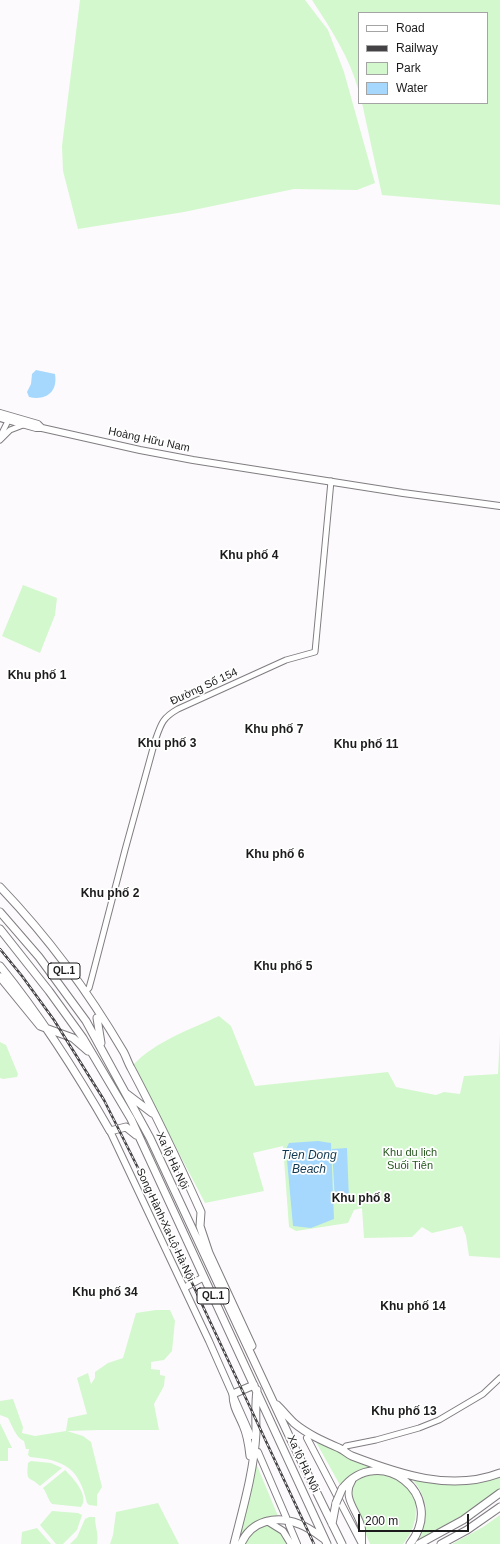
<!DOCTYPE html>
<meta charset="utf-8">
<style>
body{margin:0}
#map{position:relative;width:500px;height:1544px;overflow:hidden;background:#fdfafd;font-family:Helvetica,sans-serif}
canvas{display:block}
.legend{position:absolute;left:358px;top:12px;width:130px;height:92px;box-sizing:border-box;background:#fff;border:1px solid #a4a4a4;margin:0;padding:5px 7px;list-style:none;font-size:12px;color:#1c1b1c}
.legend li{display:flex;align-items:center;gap:8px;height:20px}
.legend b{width:20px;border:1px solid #a4a4a4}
.scale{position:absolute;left:358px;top:1514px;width:111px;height:18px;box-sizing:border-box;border:2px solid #1c1b1c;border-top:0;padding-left:5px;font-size:12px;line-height:14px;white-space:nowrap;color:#1c1b1c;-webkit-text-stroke:3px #fff;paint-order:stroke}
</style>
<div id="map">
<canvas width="500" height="1544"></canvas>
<ul class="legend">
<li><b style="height:5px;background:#fff"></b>Road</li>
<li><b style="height:5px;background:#444244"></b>Railway</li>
<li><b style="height:11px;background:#d3f8cd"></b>Park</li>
<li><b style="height:11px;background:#a6d8fd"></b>Water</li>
</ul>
<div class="scale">200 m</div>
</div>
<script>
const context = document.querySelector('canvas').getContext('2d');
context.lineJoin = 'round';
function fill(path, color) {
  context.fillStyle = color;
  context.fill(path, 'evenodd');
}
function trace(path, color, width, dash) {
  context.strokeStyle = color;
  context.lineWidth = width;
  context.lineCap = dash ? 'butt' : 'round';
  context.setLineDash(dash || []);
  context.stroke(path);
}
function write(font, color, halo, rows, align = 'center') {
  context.font = font + ' Helvetica,sans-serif';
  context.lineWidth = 3.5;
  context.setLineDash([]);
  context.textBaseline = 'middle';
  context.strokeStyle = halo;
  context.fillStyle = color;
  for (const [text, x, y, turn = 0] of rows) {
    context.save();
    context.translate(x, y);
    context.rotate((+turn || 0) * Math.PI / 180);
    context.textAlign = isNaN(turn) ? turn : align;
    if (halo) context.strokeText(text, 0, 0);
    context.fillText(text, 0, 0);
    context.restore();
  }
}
fill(new Path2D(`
 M80,0H305L328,30L344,72L375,183L357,190L294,189L184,212L78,229L63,171L62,146Z
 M312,0H500V205L382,195L362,103H487V13H359V92C350,58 331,29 312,0Z
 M23,585L57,598L55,615L40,653L2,636Z
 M219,1016L231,1026L255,1086L388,1072L396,1087L436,1095L444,1092L460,1094L464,1076L498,1074L500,1034V1258L469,1256L466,1236L462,1226L432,1233L422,1227L412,1237L364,1238L362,1208L354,1210L348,1223L296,1231L289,1227L283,1146L253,1153L264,1191L205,1203L133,1065C156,1041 189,1030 219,1016Z
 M0,1042L6,1045L18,1074L17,1077L3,1079L0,1078Z
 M156,1310H170L175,1321L172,1351L164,1360L151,1362V1369L160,1370V1375L165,1376L164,1386L154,1404L159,1430H99L67,1431L83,1436L91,1442L102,1487L97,1495V1506L89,1505L87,1503C79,1468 65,1460 30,1457L28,1455L29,1449H26L24,1441C16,1438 12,1425 8,1418L0,1415V1401L13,1399L23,1427L22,1433L35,1436L66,1431L68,1418L87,1414L77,1378L88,1373L91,1384L95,1378V1372L108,1363L123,1358L136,1313Z
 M0,1423L12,1448H8V1461H0Z
 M316,1442L376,1468L341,1487Z
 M31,1461L51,1463L62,1468L40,1486C29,1475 26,1484 28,1463Z
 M256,1463L278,1516C262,1517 246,1531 237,1544Z
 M65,1470C73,1478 90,1496 81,1507L52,1504C48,1500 47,1493 43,1488Z
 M374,1474C379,1475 385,1475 390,1476C422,1486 422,1522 403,1544H370L348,1493C353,1480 362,1477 374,1474Z
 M500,1475V1490L476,1509L418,1542C430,1518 429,1497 410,1477L428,1481Z
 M158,1503L179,1544H110L113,1535L116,1512Z
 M52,1511L78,1513L82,1515L77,1530L63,1544H56L40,1525Z
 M500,1515V1544H452L483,1527Z
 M89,1517H95C95,1527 99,1534 97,1544H70L77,1537L85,1519Z
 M267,1524L280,1531L289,1544H244L255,1529Z
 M37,1528L51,1544H21L22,1532Z`), '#d3f8cd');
fill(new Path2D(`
 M36,370L55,374C58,392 46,401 29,397L27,392L31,384L32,374Z
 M318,1141L331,1143L334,1219L311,1228L293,1226L286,1149L289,1143Z
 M347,1148L349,1200L335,1201L332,1149Z`), '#a6d8fd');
const minor = new Path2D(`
 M0,437L10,417
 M0,440L10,430L23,425
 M85,992L89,988L92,977L125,850L155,741C161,724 162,718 178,709L286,660L315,652L331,481
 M343,1450L346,1446L376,1440L419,1428L439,1420L483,1394L500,1378`);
const major = new Path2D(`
 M0,413L38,424L42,428
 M0,418L36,428H42L140,450L193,460L403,493L500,506
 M110,1131L209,1341L251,1436
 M184,1288L204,1277
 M307,1438L362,1544
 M258,1452L286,1517
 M352,1481C341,1498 359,1512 362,1529C362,1533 362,1538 362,1542
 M267,1521L283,1531L291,1544
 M289,1525L297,1544`);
const highway = new Path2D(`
 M0,887C47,936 89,993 123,1051C126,1056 128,1063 131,1068C156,1115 179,1163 201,1212L200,1226L209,1253L252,1346
 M0,912L39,957L86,1021L150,1138L291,1440L342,1544
 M0,929L49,991L83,1038L131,1119L327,1544
 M0,966C42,1018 77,1073 110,1131L126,1127L136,1135
 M0,977L40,1026L73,1038L88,1051
 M97,1018L101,1043
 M127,1094L152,1113
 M277,1405C283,1411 288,1417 294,1423C307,1434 323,1441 339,1448C344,1450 347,1454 352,1456C399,1474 451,1492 500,1473
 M250,1456C249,1446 247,1434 243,1425C238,1413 233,1407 233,1394L254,1385
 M342,1489C378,1442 449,1494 410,1544
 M332,1524L336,1503
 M234,1544C243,1508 254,1471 256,1433C256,1419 255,1405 257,1390
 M241,1544C251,1520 277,1515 299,1524C308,1527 316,1533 324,1539
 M419,1544L463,1520L500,1493
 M441,1544L467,1530L500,1507`);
trace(minor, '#807d80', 7);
trace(major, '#807d80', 8);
trace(highway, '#807d80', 9);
trace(minor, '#fff', 5);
trace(major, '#fff', 6);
trace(highway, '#fff', 7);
const rail = new Path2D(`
 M0,949L22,976L54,1020L104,1100L143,1178L314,1544`);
trace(rail, '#444244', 2.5);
trace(rail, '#fff', 1, [3]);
const highwayBridge = new Path2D(`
 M336,1503L342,1489`);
trace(highwayBridge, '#807d80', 9, []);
trace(highwayBridge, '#fff', 7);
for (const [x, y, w] of [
 [64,971,32],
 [213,1296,32]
]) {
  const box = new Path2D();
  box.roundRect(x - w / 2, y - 8, w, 16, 3);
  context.fillStyle = '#fff';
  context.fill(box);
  trace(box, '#1c1b1c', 1);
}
write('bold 10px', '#1c1b1c', null, [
 ["QL.1",64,971],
 ["QL.1",213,1296]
]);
write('11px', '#1c1b1c', '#fff', [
 ["Hoàng Hữu Nam",149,440,12],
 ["Đường Số 154",204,687,-25],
 ["Xa lộ Hà Nội",172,1161,65],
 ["Song Hành Xa Lộ Hà Nội",165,1225,65],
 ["Xa lộ Hà Nội",303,1464,65]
]);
write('11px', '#26571e', '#fff', [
 ["Khu du lịch",410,1153],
 ["Suối Tiên",410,1166]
]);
write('bold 12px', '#1c1b1c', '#fff', [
 ["Khu phố 4",249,556],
 ["Khu phố 1",37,676],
 ["Khu phố 7",274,730],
 ["Khu phố 3",167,744],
 ["Khu phố 11",366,745],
 ["Khu phố 6",275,855],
 ["Khu phố 2",110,894],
 ["Khu phố 5",283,967],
 ["Khu phố 8",361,1199],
 ["Khu phố 34",105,1293],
 ["Khu phố 14",413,1307],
 ["Khu phố 13",404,1412]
]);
write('italic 12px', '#113851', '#fff', [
 ["Tien Dong",309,1156],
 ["Beach",309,1170]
]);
</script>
